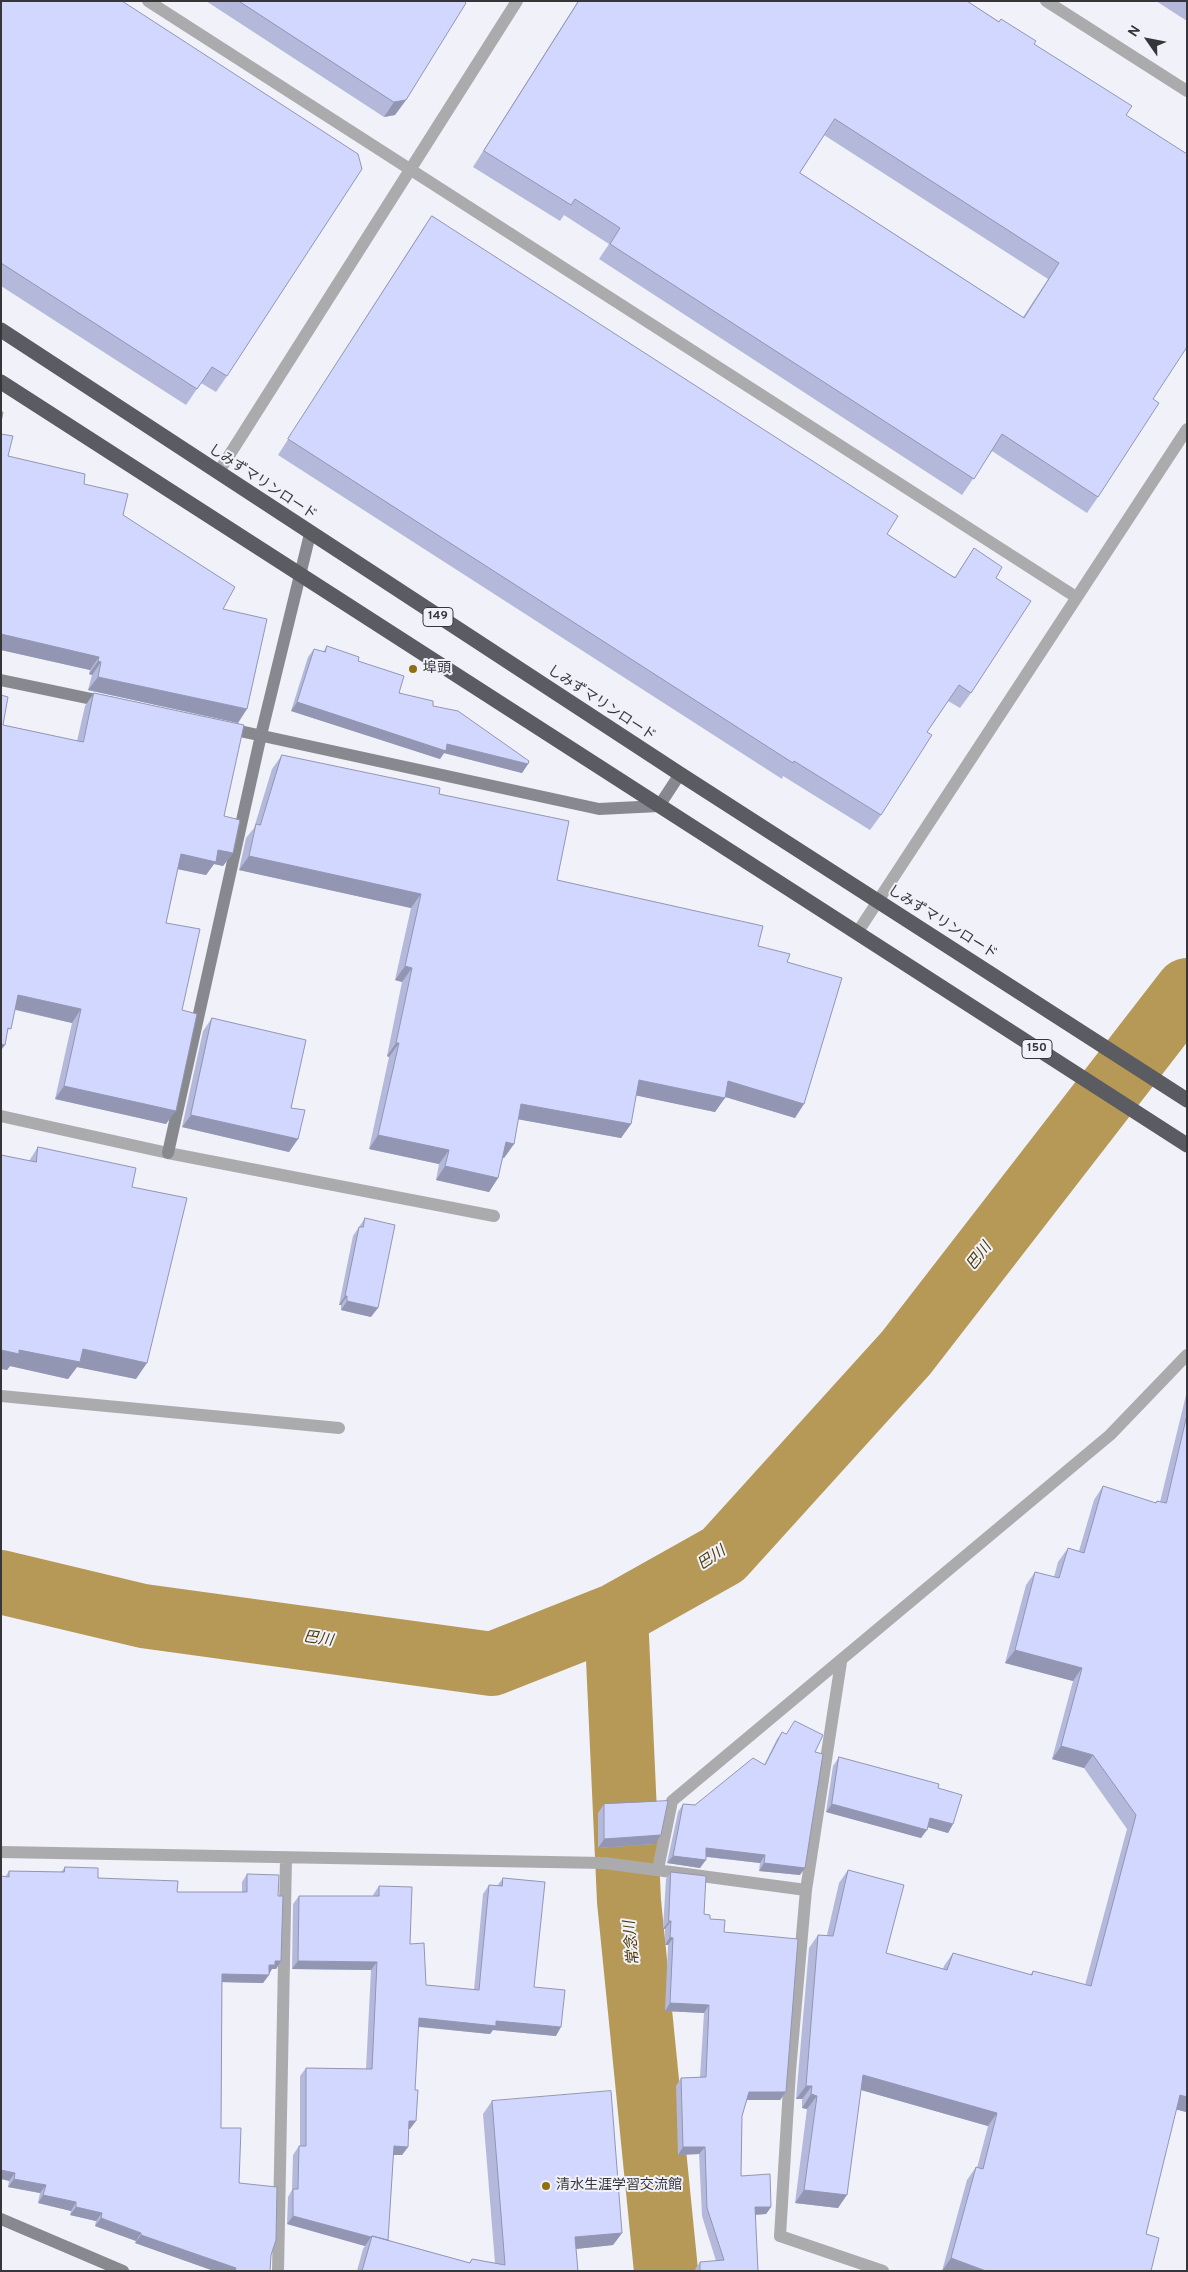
<!DOCTYPE html>
<meta charset="utf-8">
<style>
body{margin:0}
#map{position:relative;width:1188px;height:2272px;overflow:hidden;background:#f0f1f9;font-family:Overpass,sans-serif}
canvas{display:block}
.frame{position:absolute;inset:0;border:2px solid #363639;pointer-events:none}
.north{position:absolute;left:1123px;top:15px;width:50px;height:50px;-webkit-text-stroke:4px #f0f1f9;paint-order:stroke;rotate:303deg;font-size:14px;font-weight:700;line-height:20px;text-align:center;color:#363639}
.north::after{content:'';display:block;margin:auto;width:18px;height:22px;background:#363639;clip-path:polygon(50% 0,100% 100%,50% 72%,0 100%)}
</style>
<div id="map">
<canvas width="1188" height="2272"></canvas>
<div class="frame"></div>
<div class="north">N</div>
</div>
<script>
const context = document.querySelector('canvas').getContext('2d');
context.lineJoin = 'round';
function trace(path, color, width, dash) {
  context.strokeStyle = color;
  context.lineWidth = width;
  context.lineCap = dash ? 'butt' : 'round';
  context.setLineDash(dash || []);
  context.stroke(path);
}
function fill(path, color) {
  context.fillStyle = color;
  context.fill(path, 'evenodd');
}
function write(font, color, halo, rows, align = 'center') {
  context.font = font + ' Overpass,"Noto Sans JP",sans-serif';
  context.lineWidth = 4;
  context.setLineDash([]);
  context.textBaseline = 'middle';
  context.strokeStyle = halo;
  context.fillStyle = color;
  for (const [text, x, y, turn = 0] of rows) {
    context.save();
    context.translate(x, y);
    context.rotate((+turn || 0) * Math.PI / 180);
    context.textAlign = isNaN(turn) ? turn : align;
    if (halo) context.strokeText(text, 0, 0);
    context.fillText(text, 0, 0);
    context.restore();
  }
}
trace(new Path2D(`
 M1,1582L143,1616L492,1664L616,1615L723,1555L906,1353L1187,990
 M616,1615L629,1901L666,2271`), '#b69956', 64);
trace(new Path2D(`
 M148,1L1076,597
 M1046,1L1187,91
 M218,473L517,1
 M857,933L1187,429
 M1,1116L168,1153L494,1216
 M1,1396L339,1428
 M841,1662L806,1890L790,2071L780,2236L883,2271
 M1,1852L604,1863L806,1890
 M658,1869L672,1801L1110,1435L1187,1355
 M278,2271L286,1858`), '#ababae', 12);
trace(new Path2D(`
 M1,680L106,702
 M226,728L599,809L659,806L680,774
 M168,1153L261,735L310,534
 M1,2219L123,2271`), '#88898e', 12);
trace(new Path2D(`
 M1,330L680,774L1187,1100
 M1,382L1187,1145`), '#5b5c62', 15);
fill(new Path2D(`
 M1,1L227,376L216,392L201,383L186,405L1,286Z
 M206,1H464L406,100L395,115L384,117Z
 M578,1H967L1034,44L1126,115L1153,399L1098,497L1087,513L992,451L962,495L599,259L609,244L564,215L560,221L473,167ZM824,135L1048,279L1023,317L800,173Z
 M1156,1H1187V21Z
 M432,216L887,534L947,573L955,577L974,548L996,578L971,693L960,708L948,701L927,732L881,815L870,830L783,776L782,779L278,455L421,232Z
 M1,434L8,456L84,484L123,515L223,609L238,723L88,690L92,675L89,674L90,670L1,650Z
 M327,646L358,661L399,693L433,706L528,764L522,773L444,753L440,759L291,711L308,657L314,649L323,652Z
 M94,693L224,816L233,853L223,866L214,864L206,875L178,869L166,923L182,1010L166,1124L55,1099L72,1023L15,1010L7,1034L5,1045L1,1050V695L3,725L77,741L85,706Z
 M282,755L439,794L557,880L758,946L787,962L795,1118L725,1097L715,1112L636,1095L631,1124L621,1138L518,1119L514,1144L504,1158L503,1157L498,1178L489,1192L436,1180L439,1164L369,1149L389,1057L387,1056L402,982L395,980L411,908L239,870L246,838L254,828L272,769Z
 M212,1018L291,1108L298,1139L289,1152L182,1127L203,1031Z
 M38,1147L132,1187L136,1379L77,1367L68,1379L10,1366L7,1370L1,1369V1155L29,1161Z
 M365,1218L371,1317L341,1310V1305H339L353,1236Z
 M1187,1391V2111L1186,2112L1176,2109L1146,2234L1151,2271H942L967,2180L976,2167L977,2168L988,2126L861,2090L838,2208L795,2203L807,2109L802,2108V2099H796L809,1948L818,1935H827L839,1883L848,1870L886,1953L943,1969L944,1966L953,1953L1030,1975L1033,1971L1085,1985L1127,1829L1084,1768L1052,1759L1073,1681L1005,1663L1026,1585L1035,1572L1054,1577L1058,1562L1068,1548L1079,1551L1094,1500L1103,1486L1155,1503L1157,1501L1160,1502Z
 M782,1732L815,1752L800,1875L759,1871L760,1863L706,1857L700,1868L667,1863L678,1812L683,1804L695,1805L764,1765L777,1739Z
 M839,1757L938,1788L953,1824L948,1833L927,1827L921,1838L826,1812L833,1766Z
 M604,1804L655,1844L598,1848V1813Z
 M65,1867L98,1878L177,1892H242V1882L247,1874L278,1896L281,1961L276,1969H272L263,1983L222,1982L221,2128L239,2183L271,2255L270,2271H214L135,2243L136,2241L95,2226L96,2221L70,2215L71,2211L38,2203L40,2193L8,2187L9,2181L5,1877L9,1871L61,1872Z
 M671,1872L704,1914L724,1932L786,2092L780,2100H747L742,2116L741,2176L771,2207L766,2214L755,2215L758,2271H694L700,2262L716,2261L702,2216L699,2154L678,2155L676,2086L681,2078L700,2077L704,2013L665,2011L668,1945H665V1929H663L666,1879Z
 M503,1878L534,1987L556,2036L493,2030L490,2034L418,2027L410,2129H408V2147L402,2155H393L388,2240L470,2263L472,2259L495,2263L483,2114L492,2101L622,2233L613,2245L576,2249L578,2271H357L363,2249L365,2246L287,2224L288,2197L292,2190L293,2155L299,2146H300V2076L306,2068L366,2069L371,1970L292,1969L293,1904L299,1896H373V1895L379,1886L410,1944L426,1985L474,1990L483,1894L489,1885L497,1886Z`), '#b4b9db');
fill(new Path2D(`
 M406,100L395,115L384,117L394,102Z
 M1,634L99,657L90,670L1,650Z
 M98,661L101,662L92,675L89,674Z
 M98,677L247,709L238,723L88,690Z
 M297,702L447,744L528,764L522,773L444,753L440,759L291,711Z
 M218,850L233,853L223,866L214,864L206,875L172,868L181,854Z
 M249,856L421,894L411,908L239,870Z
 M405,966L412,968L402,982L395,980Z
 M18,995L81,1009L72,1023L9,1008Z
 M396,1043H399L389,1057L387,1056Z
 M1,1044L5,1045L1,1050Z
 M639,1080L725,1098L715,1112L629,1094Z
 M728,1081L804,1104L795,1118L719,1095Z
 M64,1086L176,1111L166,1124L55,1099Z
 M521,1104L631,1124L621,1138L511,1118Z
 M191,1115L298,1139L289,1152L182,1127Z
 M378,1135L449,1150L439,1164L369,1149Z
 M506,1142L514,1144L504,1158L496,1156Z
 M445,1166L498,1178L489,1192L436,1180Z
 M345,1296H347L341,1305H339Z
 M347,1301L378,1308L371,1317L341,1310Z
 M83,1349L147,1363L136,1379L77,1367L68,1379L10,1366L7,1370L1,1369V1350Z
 M1015,1650L1082,1668L1073,1681L1005,1663Z
 M1061,1746L1093,1755L1084,1768L1052,1759Z
 M832,1804L927,1830L921,1838L826,1812Z
 M930,1818L953,1824L948,1833L924,1826Z
 M661,1835L655,1844L598,1848L604,1839Z
 M706,1848L765,1855L760,1863L701,1856Z
 M673,1856L706,1860L700,1868L667,1863Z
 M764,1863L805,1868L800,1875L759,1871Z
 M669,1921H671L665,1929H663Z
 M670,1937L673,1938L668,1945H665Z
 M275,1961H281L276,1969H272L269,1974V1965Z
 M298,1961L377,1962L371,1970L292,1969Z
 M222,1974L269,1975L263,1983L216,1982Z
 M670,2003L709,2005L704,2013L665,2011Z
 M419,2018L496,2021L561,2027L556,2036L493,2030L490,2034L413,2026Z
 M863,2075L997,2113L988,2126L854,2088Z
 M806,2086H812L802,2099H796Z
 M749,2092H786L780,2100H744Z
 M811,2094L817,2096L807,2109L802,2108Z
 M1180,2095L1187,2097V2111L1186,2112L1170,2108Z
 M409,2121H416L410,2129H403Z
 M394,2146L408,2147L402,2155H388Z
 M683,2147H705L699,2154L678,2155Z
 M1,2170L15,2173L9,2181L1,2179Z
 M14,2179L46,2185L40,2193L8,2187Z
 M804,2190L847,2195L838,2208L795,2203Z
 M43,2195L76,2202L71,2211L38,2203Z
 M76,2207L102,2213L96,2221L70,2215Z
 M755,2207H771L766,2214L749,2215Z
 M293,2216L371,2237L365,2246L287,2224Z
 M101,2218L141,2233L136,2241L95,2226Z
 M622,2233L613,2245L566,2250L575,2237Z
 M141,2235L236,2268L234,2271H214L135,2243Z
 M951,2258L986,2271H942Z`), '#9296b2');
const building = new Path2D(`
 M1,1H122L358,154L362,169L227,376L212,367L197,389L1,263Z
 M239,1H464L466,3L406,100L394,102Z
 M579,1H967L999,22L1001,19L1036,41L1034,44L1132,106L1126,115L1187,154V347L1153,399L1159,403L1098,497L1002,434L974,479L610,244L620,228L575,199L571,205L484,151ZM835,119L1059,263L1024,318L800,173Z
 M432,216L898,516L887,534L947,573L955,578L974,548L1002,567L996,578L1031,601L971,693L959,685L927,732L932,735L881,815L794,761L793,763L288,439Z
 M1,412H3L1,422Z
 M1,434L13,436L8,456L85,474L84,484L128,494L123,515L235,587L223,609L267,619L247,709L98,677L101,662L98,661L99,657L1,634Z
 M327,646L359,657L358,661L404,676L399,693L433,701V706L458,711L529,761L528,764L447,744L446,751L297,702L314,649L325,652Z
 M94,693L244,725L224,816L240,820L233,853L218,850L216,862L181,854L166,923L200,929L182,1010L197,1014L176,1111L64,1086L81,1009L18,995L11,1029L8,1028L5,1045L1,1044V695L8,697L3,725L83,742Z
 M282,755L440,788L439,794L569,821L557,880L763,926L758,946L790,954L787,962L842,978L804,1104L728,1081L725,1098L639,1080L631,1124L521,1104L514,1144L506,1142L498,1178L445,1166L449,1150L378,1135L399,1043H396L412,968L405,966L421,894L249,856L256,824L260,825Z
 M212,1018L306,1040L291,1108L305,1110L298,1139L191,1115Z
 M38,1147L136,1168L132,1187L187,1198L147,1363L83,1349L80,1362L19,1350V1354L1,1350V1155L36,1162Z
 M365,1218L395,1225L378,1308L347,1301V1296H345L359,1227H363Z
 M1187,1415V2097L1180,2095L1146,2234L1159,2238L1151,2271H986L951,2258L976,2167L983,2169L997,2113L863,2075L847,2195L804,2190L817,2096L811,2094L812,2086H806L818,1935L833,1936L848,1870L904,1885L886,1953L947,1970L953,1953L1032,1975L1033,1971L1091,1986L1136,1815L1093,1755L1061,1746L1082,1668L1015,1650L1035,1572L1059,1578L1068,1548L1084,1553L1103,1486L1156,1503L1157,1501L1166,1503Z
 M795,1721L823,1735L815,1752L823,1754L805,1868L764,1863L765,1855L706,1848V1860L673,1856L683,1804L695,1805L753,1758L765,1765L782,1732L786,1734Z
 M839,1757L939,1784L938,1788L962,1795L953,1824L930,1818L927,1830L832,1804Z
 M668,1801L661,1835L604,1839V1804Z
 M65,1867L98,1868V1878L178,1881L177,1892H247V1874L279,1875L278,1896H283L281,1961H275V1965H269V1975L222,1974L221,2128H241L239,2183L277,2187L276,2240L271,2255L270,2271H235L236,2268L141,2235V2233L101,2218L102,2213L76,2207V2202L43,2195L46,2185L14,2179L15,2173L1,2170V1876L9,1877V1871L64,1872Z
 M671,1872L706,1876L704,1914L710,1915V1919L725,1920L724,1932L798,1939L786,2092H749L742,2116L741,2176L770,2174L771,2207H755L758,2271H700V2262L724,2260L707,2208L705,2147H683L681,2078L706,2077L709,2005L670,2003L673,1938L670,1937L671,1921H669Z
 M503,1878L545,1882L534,1987L565,1990L561,2027L496,2021V2026L419,2018L415,2090H418L416,2121H409L408,2147L394,2146L388,2240L372,2236L371,2237L293,2216V2189H298L299,2146H306V2068L372,2069L377,1962L298,1961L299,1896H379V1886L412,1887L410,1944L424,1943L426,1985L479,1990L489,1885L502,1886Z
 M611,2091L622,2233L575,2237L578,2271H362L372,2236L470,2263L472,2259L505,2265L492,2101Z`);
fill(building, '#d1d7ff');
trace(building, '#9296b2', 1);
for (const [x, y, r, color] of [
 [413,669,5,"#906e13"],
 [546,2186,5,"#906e13"]
]) {
  const dot = new Path2D();
  dot.arc(x, y, r, 0, 2 * Math.PI);
  context.fillStyle = color;
  context.fill(dot);
  trace(dot, '#f0f1f9', 2);
}
for (const [x, y, w] of [
 [438,617,30],
 [1037,1049,30]
]) {
  const box = new Path2D();
  box.roundRect(x - w / 2, y - 9.5, w, 19, 4);
  context.fillStyle = '#f0f1f9';
  context.fill(box);
  trace(box, '#363639', 1);
}
write('bold 12px', '#363639', null, [
 ["149",438,617],
 ["150",1037,1049]
]);
write('14px', '#363639', '#f0f1f9', [
 ["しみずマリンロード",262,483,33],
 ["しみずマリンロード",601,704,33],
 ["しみずマリンロード",942,923,32]
]);
write('14px', '#363639', '#f0f1f9', [
 ["埠頭",423,669],
 ["清水生涯学習交流館",556,2186]
], 'left');
write('italic 15px', '#4d3900', '#f0f1f9', [
 ["巴川",980,1257,-52],
 ["巴川",712,1559,-34],
 ["巴川",318,1640,8],
 ["常念川",633,1943,-96]
]);
</script>
